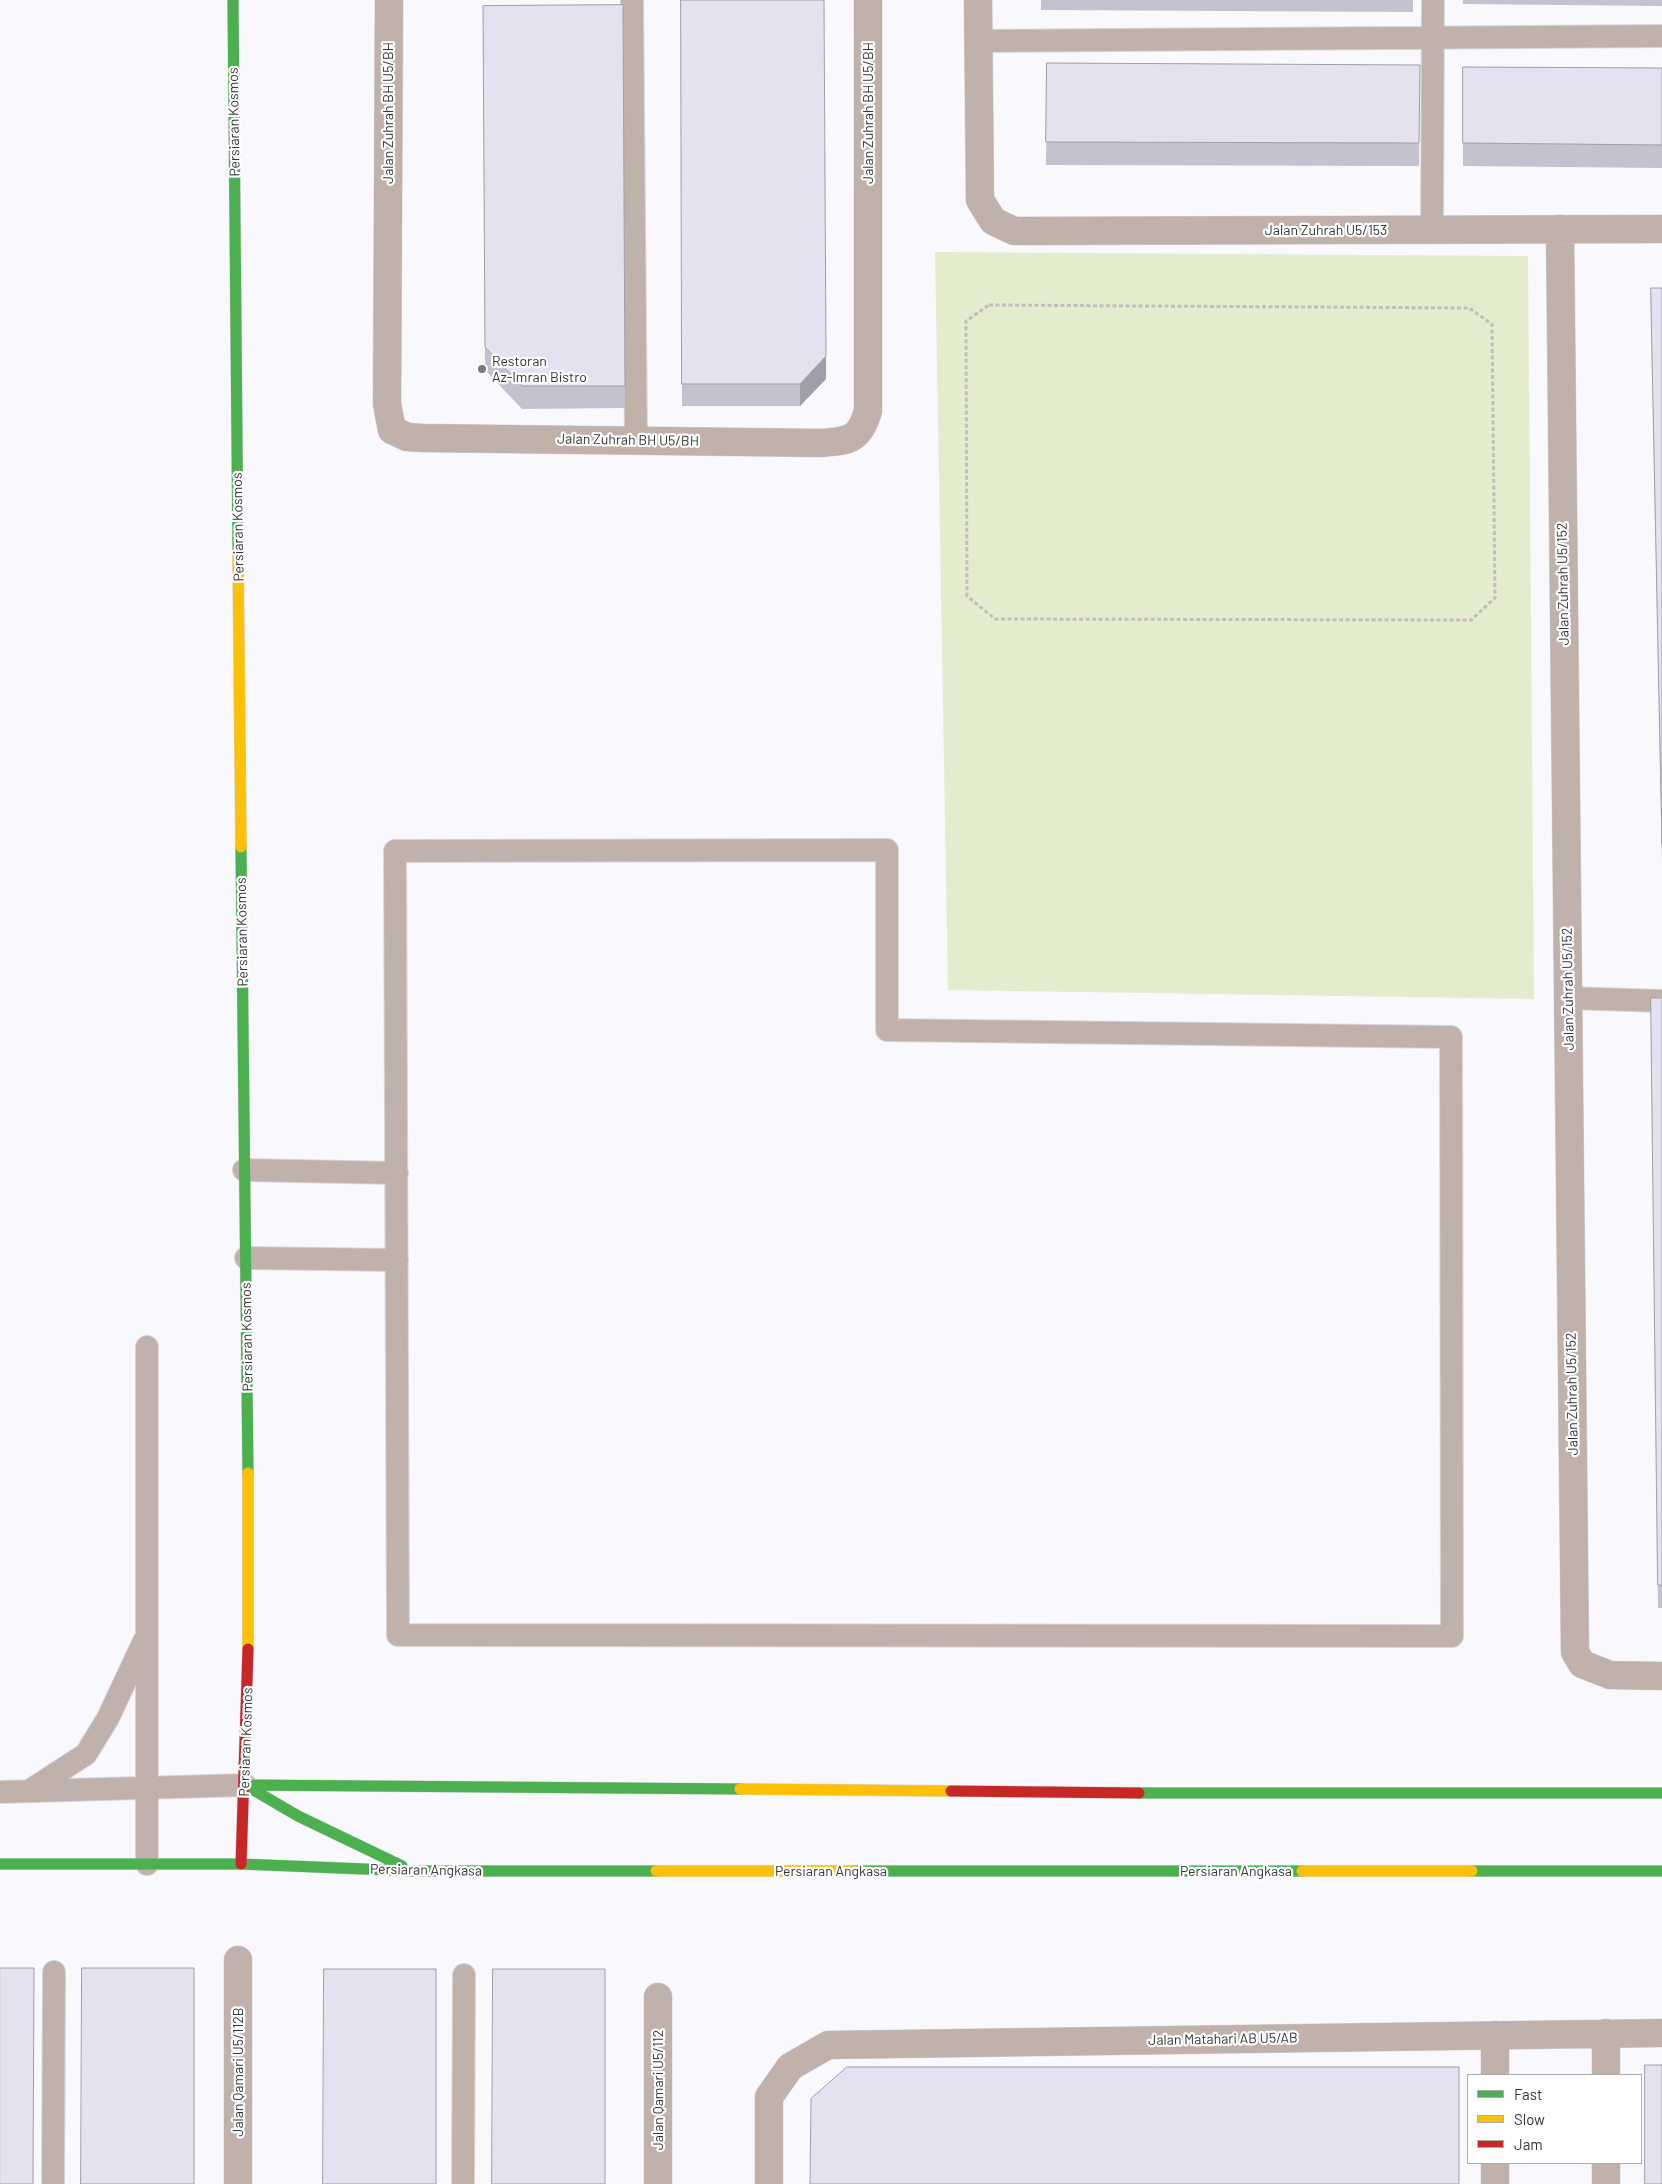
<!DOCTYPE html>
<style>
body{margin:0}
#map{position:relative;width:1662px;height:2184px;overflow:hidden;background:#f9f9fd;font-family:Barlow,sans-serif}
canvas{display:block}
.legend{position:absolute;left:1467px;top:2074px;width:175px;height:90px;box-sizing:border-box;background:#fff;border:1px solid #aeaeaf;margin:0;padding:6px 9px;list-style:none;font-size:15px;color:#353438}
.legend li{display:flex;align-items:center;gap:10px;height:25px}
.legend b{width:25px;border:1px solid #aeaeaf}
</style>
<div id="map">
<canvas width="1662" height="2184"></canvas>
<ul class="legend">
<li><b style="height:6px;background:#4caf50"></b>Fast</li>
<li><b style="height:6px;background:#ffc107"></b>Slow</li>
<li><b style="height:6px;background:#c62828"></b>Jam</li>
</ul>
</div>
<script>
const context = document.querySelector('canvas').getContext('2d');
context.lineJoin = 'round';
function fill(path, color) {
  context.fillStyle = color;
  context.fill(path, 'evenodd');
}
function trace(path, color, width, dash) {
  context.strokeStyle = color;
  context.lineWidth = width;
  context.lineCap = dash ? 'butt' : 'round';
  context.setLineDash(dash || []);
  context.stroke(path);
}
function write(font, color, halo, rows, align = 'center') {
  context.font = font + ' Barlow,sans-serif';
  context.lineWidth = 4.5;
  context.setLineDash([]);
  context.textBaseline = 'middle';
  context.strokeStyle = halo;
  context.fillStyle = color;
  for (const [text, x, y, turn = 0] of rows) {
    context.save();
    context.translate(x, y);
    context.rotate((+turn || 0) * Math.PI / 180);
    context.textAlign = isNaN(turn) ? turn : align;
    if (halo) context.strokeText(text, 0, 0);
    context.fillText(text, 0, 0);
    context.restore();
  }
}
fill(new Path2D(`
 M935,252L1528,256L1534,999L948,990Z`), '#e4ecce');
const lane = new Path2D(`
 M632,0L636,440
 M978,41L1662,36
 M1432,230L1433,0
 M887,850V1030L1451,1037L1452,1636L398,1635L395,851Z
 M1568,998L1662,1001
 M244,1170L397,1173
 M246,1258L397,1260
 M147,1347V1864
 M29,1791L86,1754L108,1718L144,1641
 M0,1792L245,1785
 M53,2184L54,1972
 M463,2184L464,1975`);
const street = new Path2D(`
 M389,0L387,404L392,430L407,437L423,438L822,443C850,441 860,439 868,411V0
 M978,0L980,200L993,221L1014,231L1662,229
 M1560,229L1575,1652L1582,1664L1610,1675L1662,1676
 M238,1960V2184
 M658,1997V2184
 M1606,2033V2075
 M1495,2035V2075
 M1495,2163V2184
 M1606,2163V2184
 M769,2184V2097L790,2067L828,2045L1662,2033`);
const fast = new Path2D(`
 M233,0L238,552
 M241,847L248,1473
 M245,1785L740,1789
 M245,1785L298,1816L402,1866
 M1139,1793H1662
 M0,1864H241L413,1871H656
 M854,1871H1302
 M1472,1871H1662`);
const slow = new Path2D(`
 M238,552L241,847
 M248,1473V1649
 M740,1789L951,1791
 M656,1871H854
 M1302,1871H1472`);
const jam = new Path2D(`
 M951,1791L1139,1793
 M241,1864L248,1649`);
trace(lane, '#d7d6d9', 24);
trace(street, '#d7d6d9', 29);
trace(fast, '#d7d6d9', 12);
trace(slow, '#d7d6d9', 12);
trace(jam, '#d7d6d9', 12);
trace(new Path2D(`
 M989,305L1469,308L1492,324L1495,598L1471,620L995,619L967,596L966,321Z`), '#c3bcbb', 3, [4, 2.5]);
trace(lane, '#c0b1ab', 22);
trace(street, '#c0b1ab', 28);
trace(fast, '#4caf50', 11);
trace(slow, '#ffc107', 11);
trace(jam, '#c62828', 11);
fill(new Path2D(`
 M681,0L826,379L800,406H682Z
 M1041,0H1413V12L1041,10Z
 M1463,0H1662V6L1463,4Z
 M623,5L625,408L522,409L485,370L483,6Z
 M1047,63L1420,65L1419,166L1046,165Z
 M1463,67L1662,68V168L1463,166Z
 M1651,288H1662V867L1651,310Z
 M1662,998V1608H1658L1651,1021Z`), '#c4c2ce');
fill(new Path2D(`
 M826,356V379L800,406V384Z`), '#a09ea8');
const building = new Path2D(`
 M681,0H824L826,356L800,384H682Z
 M623,5L625,386H522L485,347L483,6Z
 M1047,63L1420,65L1419,143L1046,142Z
 M1463,67L1662,68V145L1463,143Z
 M1651,288H1662V844Z
 M1651,998H1662V1585H1658Z
 M0,1968H34L33,2184H0Z
 M82,1968H194V2184H81Z
 M324,1969H436V2184H323Z
 M493,1969H605V2184H492Z
 M1645,2065H1662V2184H1645Z
 M847,2067H1459V2184H810L811,2099Z`);
fill(building, '#e4e2f0');
trace(building, '#a09ea8', 1);
for (const [x, y, r, color] of [
 [482,369,5,"#7a797d"]
]) {
  const dot = new Path2D();
  dot.arc(x, y, r, 0, 2 * Math.PI);
  context.fillStyle = color;
  context.fill(dot);
  trace(dot, '#fff', 2);
}
write('14px', '#353438', '#fff', [
 ["Jalan Zuhrah BH U5/BH",388,113,-90],
 ["Jalan Zuhrah BH U5/BH",868,113,-90],
 ["Persiaran Kosmos",234,122,-91],
 ["Jalan Zuhrah U5/153",1326,230],
 ["Jalan Zuhrah BH U5/BH",628,440,1],
 ["Persiaran Kosmos",238,527,-91],
 ["Jalan Zuhrah U5/152",1563,584,-91],
 ["Persiaran Kosmos",242,932,-91],
 ["Jalan Zuhrah U5/152",1568,989,-91],
 ["Persiaran Kosmos",247,1337,-91],
 ["Jalan Zuhrah U5/152",1572,1394,-91],
 ["Persiaran Kosmos",246,1742,-88],
 ["Persiaran Angkasa",426,1870,1],
 ["Persiaran Angkasa",831,1871],
 ["Persiaran Angkasa",1236,1871],
 ["Jalan Matahari AB U5/AB",1223,2039,-1],
 ["Jalan Qamari U5/112B",238,2072,-90],
 ["Jalan Qamari U5/112",658,2090,-90]
]);
write('14px', '#353438', '#fff', [
 ["Restoran",492,361],
 ["Az-Imran Bistro",492,377]
], 'left');
</script>
